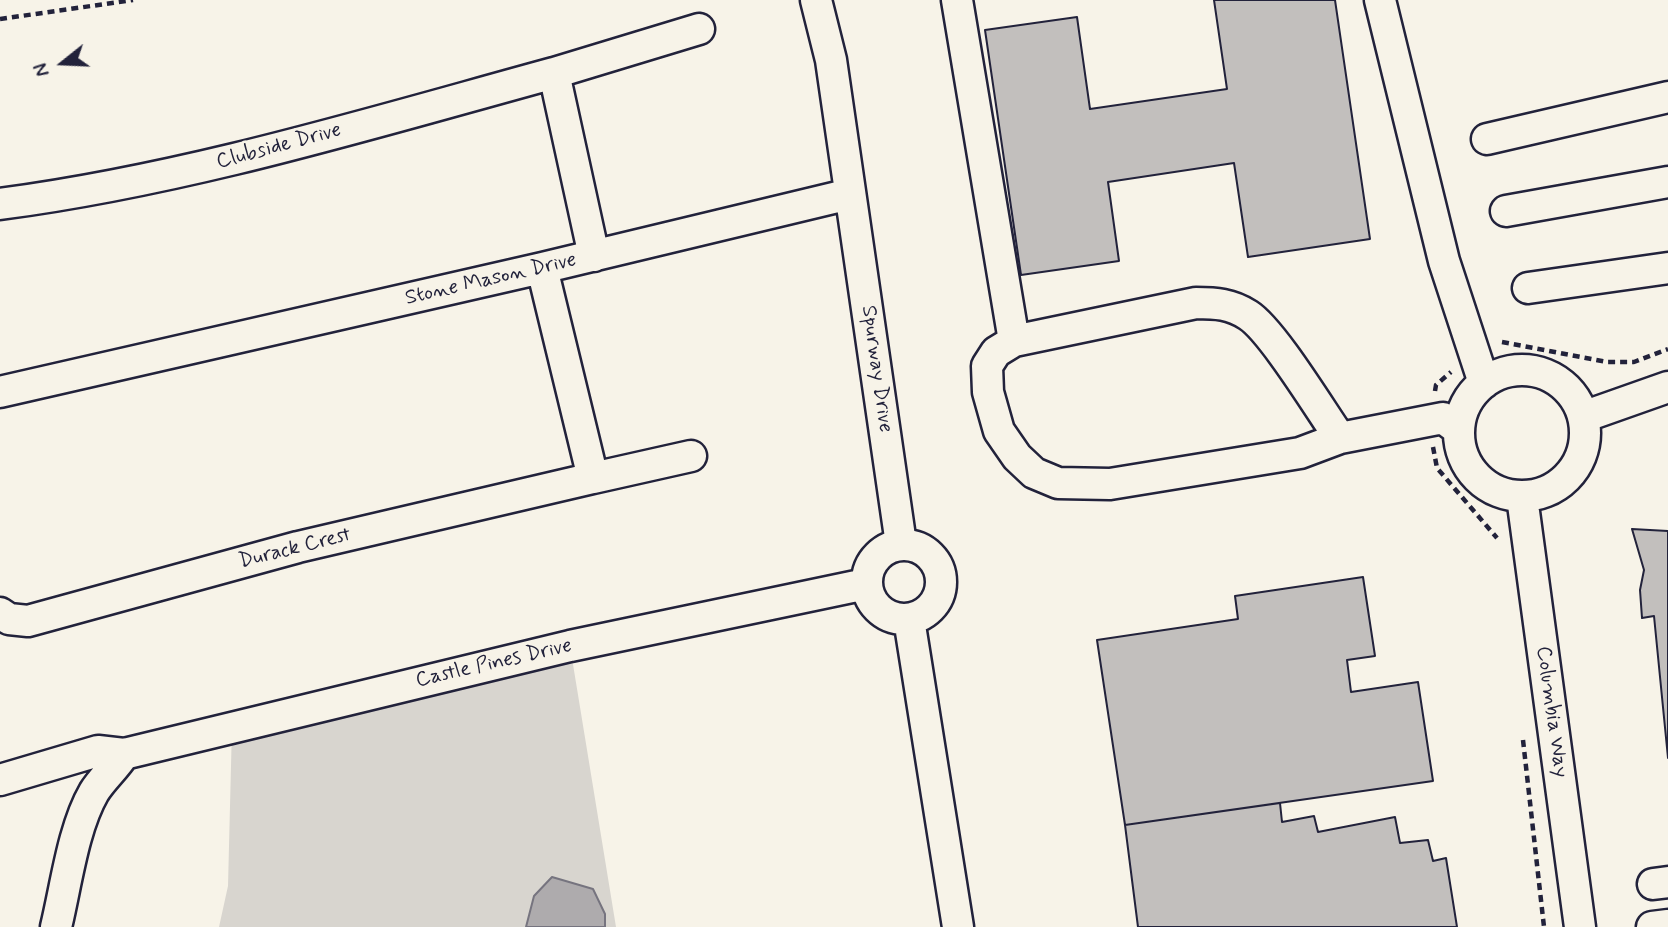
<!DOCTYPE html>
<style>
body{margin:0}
#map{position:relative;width:1668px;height:927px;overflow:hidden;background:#f7f3e8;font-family:Mynerve,sans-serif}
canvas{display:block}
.north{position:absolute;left:28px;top:28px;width:70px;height:70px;-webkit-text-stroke:5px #f7f3e8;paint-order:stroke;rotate:252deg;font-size:19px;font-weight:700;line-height:28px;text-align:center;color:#22223b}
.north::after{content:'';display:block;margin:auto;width:24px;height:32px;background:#22223b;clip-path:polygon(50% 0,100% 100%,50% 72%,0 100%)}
</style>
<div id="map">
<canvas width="1668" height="927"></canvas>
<div class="north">N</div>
</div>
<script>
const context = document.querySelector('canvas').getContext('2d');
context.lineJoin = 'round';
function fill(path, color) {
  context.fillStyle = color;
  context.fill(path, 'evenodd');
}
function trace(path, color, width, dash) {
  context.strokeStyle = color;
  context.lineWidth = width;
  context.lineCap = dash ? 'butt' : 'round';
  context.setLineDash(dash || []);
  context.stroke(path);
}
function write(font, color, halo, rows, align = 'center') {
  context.font = font + ' Mynerve,sans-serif';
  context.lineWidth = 5;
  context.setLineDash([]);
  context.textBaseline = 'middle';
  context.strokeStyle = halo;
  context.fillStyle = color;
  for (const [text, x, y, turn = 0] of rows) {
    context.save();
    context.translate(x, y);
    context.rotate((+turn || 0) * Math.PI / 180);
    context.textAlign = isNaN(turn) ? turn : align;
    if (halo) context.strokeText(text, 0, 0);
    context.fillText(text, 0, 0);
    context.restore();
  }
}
fill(new Path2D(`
 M570,646L616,927H219L228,886L232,726Z`), '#d8d5cf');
const water = new Path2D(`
 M552,877L593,889L605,914V927H526L534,896Z`);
fill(water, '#aeabad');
trace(water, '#76747f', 2);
const building = new Path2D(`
 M1214,0H1335L1370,239L1248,257L1234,163L1108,182L1119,261L1021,275L985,30L1077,17L1090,109L1227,89Z
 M1632,529L1668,531V758L1654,616L1642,618L1640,590L1644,570Z
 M1363,577L1375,656L1347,660L1351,692L1418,682L1433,781L1125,825L1097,640L1238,619L1235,596Z
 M1280,803L1282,822L1314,816L1318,832L1395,817L1400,843L1428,840L1433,861L1446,858L1457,927H1138L1125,825Z`);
fill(building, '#c2bfbd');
trace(building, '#22223b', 2);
const minor = new Path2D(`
 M816,0L831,60L901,544
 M957,0L1014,341
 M1380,0L1444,261L1484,383
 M554,73L699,29
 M1487,139L1668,97
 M0,204C189,179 371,123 554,73L594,256
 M1506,211L1668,182
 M1528,288L1668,268
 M1459 433a63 63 0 1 1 126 0a63 63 0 1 1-126 0Z
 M0,392L542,268L850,194
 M1583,417L1668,387
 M1340,438C1321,411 1272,330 1248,315C1231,304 1216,303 1196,303L1014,341L996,352L987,366L988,392L999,431L1017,457L1034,473L1058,483L1110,484L1300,453L1340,438L1443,418L1459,430
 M593,478L691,456
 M1522,497L1580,927
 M867 582a37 37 0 1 1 74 0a37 37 0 1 1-74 0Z
 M0,613L9,619L28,621L298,547L593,478L542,268
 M909,619L958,927
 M0,780L98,751L124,754L570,646L866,584
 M1653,884L1668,882
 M56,927C66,886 73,828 94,792C102,779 115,768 124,754
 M1652,927L1668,925`);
trace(minor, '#22223b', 35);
trace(new Path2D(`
 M0,19L133,0
 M1502,342L1607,362H1634L1668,349
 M1435,391L1436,385L1451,372
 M1433,447L1437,468L1497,538
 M1523,740L1544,927`), '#22223b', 4.5, [7, 5]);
trace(minor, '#f7f3e8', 30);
write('21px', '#22223b', '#f7f3e8', [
 ["Clubside Drive",279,147,-15],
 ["Stone Mason Drive",491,280,-13],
 ["Spurway Drive",876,369,82],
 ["Durack Crest",295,549,-14],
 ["Castle Pines Drive",494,664,-13],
 ["Columbia Way",1551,712,82]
]);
</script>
